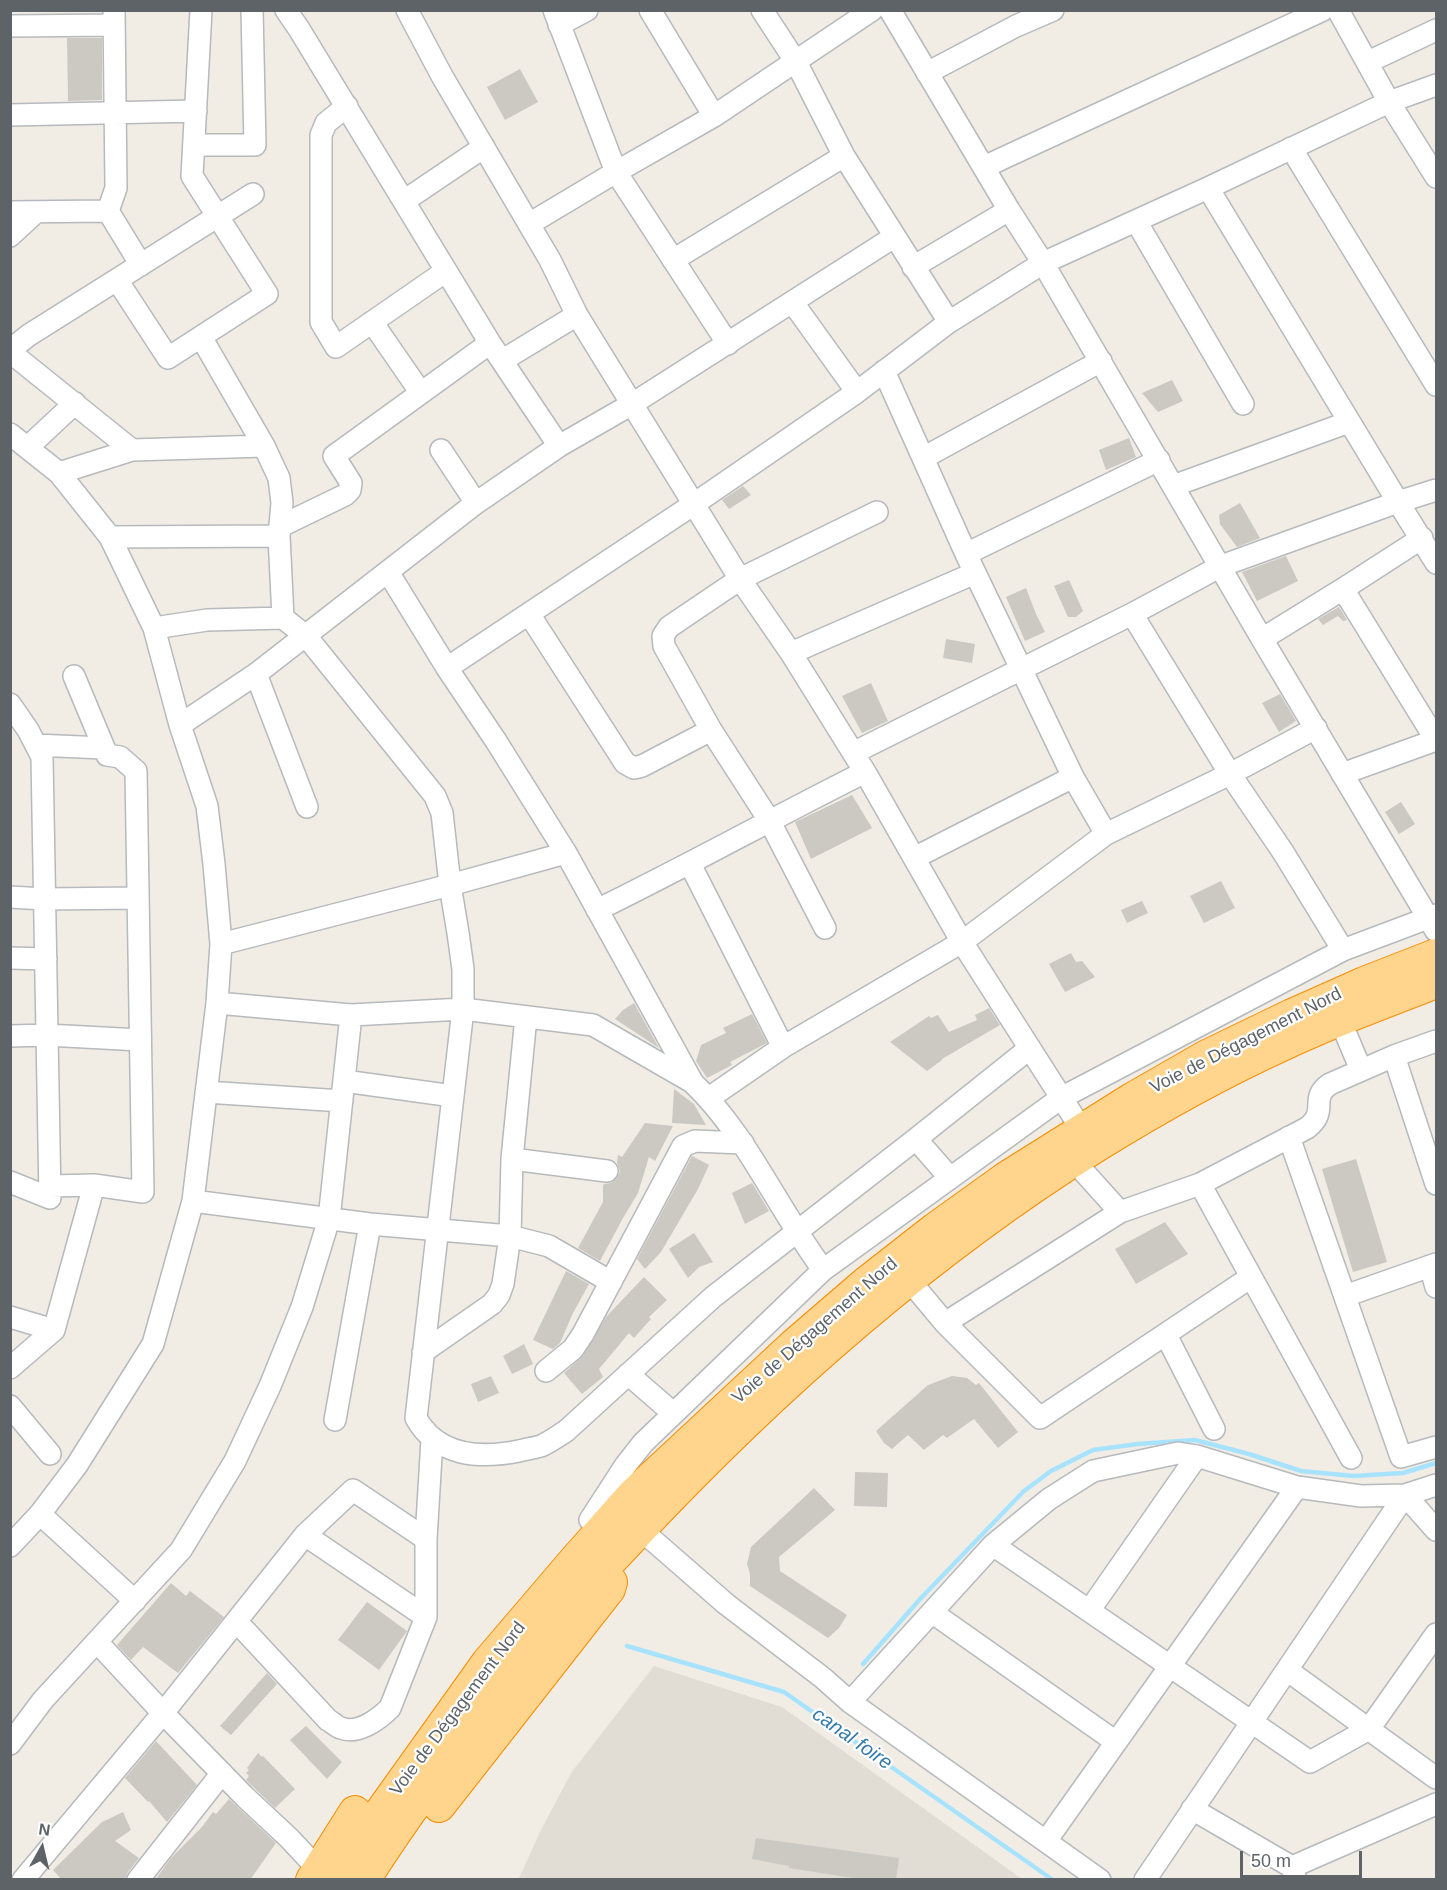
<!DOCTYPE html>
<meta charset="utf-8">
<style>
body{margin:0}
#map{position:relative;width:1447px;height:1890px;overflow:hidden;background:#f1ede5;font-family:Helvetica,sans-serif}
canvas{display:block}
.frame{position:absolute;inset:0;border:12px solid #5d6367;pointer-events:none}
.north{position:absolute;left:12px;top:1818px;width:60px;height:60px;-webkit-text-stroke:4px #fff;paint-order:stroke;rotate:8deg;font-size:16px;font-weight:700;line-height:24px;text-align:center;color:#5d6367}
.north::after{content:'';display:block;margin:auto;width:21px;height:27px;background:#5d6367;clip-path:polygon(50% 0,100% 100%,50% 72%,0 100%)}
.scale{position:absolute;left:1240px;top:1851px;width:122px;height:27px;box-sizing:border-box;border:3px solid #5d6367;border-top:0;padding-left:8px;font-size:18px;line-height:21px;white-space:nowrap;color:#5d6367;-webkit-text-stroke:4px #fff;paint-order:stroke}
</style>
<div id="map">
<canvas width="1447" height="1890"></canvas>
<div class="frame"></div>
<div class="north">N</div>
<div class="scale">50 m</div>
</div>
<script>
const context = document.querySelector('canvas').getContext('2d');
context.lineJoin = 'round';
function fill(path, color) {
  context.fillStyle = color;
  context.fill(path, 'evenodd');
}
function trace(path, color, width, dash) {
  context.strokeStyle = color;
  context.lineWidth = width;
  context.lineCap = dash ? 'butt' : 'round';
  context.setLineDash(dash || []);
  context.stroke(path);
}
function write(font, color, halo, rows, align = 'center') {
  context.font = font + ' Helvetica,sans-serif';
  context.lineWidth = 4.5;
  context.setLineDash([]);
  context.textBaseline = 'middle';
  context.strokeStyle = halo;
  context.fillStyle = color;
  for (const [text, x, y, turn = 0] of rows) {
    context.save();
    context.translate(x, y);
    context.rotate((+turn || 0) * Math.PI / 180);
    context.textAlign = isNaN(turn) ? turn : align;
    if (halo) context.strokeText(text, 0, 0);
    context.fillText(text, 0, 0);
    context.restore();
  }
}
fill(new Path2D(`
 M654,1666L782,1707L1022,1879L518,1880L542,1828L571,1773Z`), '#e1dcd4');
trace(new Path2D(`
 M627,1646L784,1692L1053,1880
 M863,1664L921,1598L1024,1491L1051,1471L1093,1450L1138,1444L1195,1440L1249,1454L1301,1471L1354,1476L1403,1473L1436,1463`), '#a7e3ff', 4.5);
fill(new Path2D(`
 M67,38H102V100L68,101Z
 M520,69L538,102L505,120L487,87Z
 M1172,380L1183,401L1158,412L1142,393Z
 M1129,438L1136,457L1106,470L1099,450Z
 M743,486L751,495L729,509L722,500Z
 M1240,503L1260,538L1237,547L1220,524L1219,515Z
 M1286,556L1298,581L1257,601L1242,572Z
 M1069,580L1083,611L1076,617H1068L1054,586Z
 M1026,588L1036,614L1045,632L1025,641L1006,597Z
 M1339,607L1347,620L1343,621L1338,616L1323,625L1318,619Z
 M946,639L975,644L972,663L943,658Z
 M871,683L888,721L862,733L842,696Z
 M1280,694L1296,721L1279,732L1262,703Z
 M852,795L872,828L811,859L795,822Z
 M1401,802L1415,824L1399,834L1385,812Z
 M1221,881L1235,908L1204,923L1190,896Z
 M1142,901L1148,913L1127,923L1121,910Z
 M1071,953L1076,962L1082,961L1095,977L1065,992L1049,964Z
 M634,1003L659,1048L615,1019L623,1010Z
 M989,1008L1000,1025L942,1059V1060L927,1071L890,1042L929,1016L931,1018L938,1015L949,1032L977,1020L975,1015Z
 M752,1014L767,1043L730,1062L732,1065L707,1078L696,1061L701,1045L726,1033L723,1028Z
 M674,1089L694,1104L706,1125L672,1123Z
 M645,1123L673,1126L655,1161L649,1157L638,1193L623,1218L600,1261L578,1248L603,1202V1186L604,1184L611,1183L617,1178L620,1172L617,1163L618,1155L622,1157Z
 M692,1156L709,1165L698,1189L661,1252L645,1269L637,1259Z
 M1356,1159L1387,1262L1353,1272L1322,1169Z
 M752,1183L769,1211L745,1224L732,1193Z
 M1165,1222L1188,1254L1136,1284L1115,1249Z
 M694,1233L713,1262L699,1267L688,1278L669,1249Z
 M566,1271L589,1284L573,1313L560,1343L553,1349L533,1340Z
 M644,1277L667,1300L649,1317L651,1319L634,1338L629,1333L599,1369L603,1377L582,1394L564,1373L583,1356L606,1317Z
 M524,1344L533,1364L512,1374L503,1356Z
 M491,1376L499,1393L478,1402L471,1384Z
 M952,1376L967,1378L976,1385L979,1383L1018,1432L998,1448L974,1419L947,1438L943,1435L924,1450L908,1435L892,1449L884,1443L876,1431L928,1385Z
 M855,1472L888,1473L887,1507L854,1506Z
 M814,1488L835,1510L779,1557L780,1571L847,1615L839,1628L828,1638L750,1586V1574L747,1564L751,1547Z
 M171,1583L186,1596L190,1591L224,1617L178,1673L143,1647L131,1660L117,1645Z
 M367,1602L407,1631L379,1670L338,1640Z
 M267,1673L277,1684L231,1735L220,1726Z
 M306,1726L342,1762L327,1779L290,1740Z
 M156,1741L197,1785L167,1822L149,1801L148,1802L125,1778Z
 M258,1753L262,1757L263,1756L295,1789L275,1808L246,1780L249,1776L246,1773L249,1770L247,1768Z
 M229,1799L276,1843L250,1880H155L171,1858L202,1827L213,1812L216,1814Z
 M123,1812L131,1830L115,1841L139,1858L128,1872L125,1880H62L53,1870L102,1822Z
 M756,1838L899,1858L896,1880H866L789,1868V1866L752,1859Z`), '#ccc8c2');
const minor = new Path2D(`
 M286,10L299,29L490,343L559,446
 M407,10L442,76L550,260L577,315L740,579L791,653L865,772L962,942L1082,1130
 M554,10L616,172L728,344
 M650,10L714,116
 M762,10L796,62L844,156L949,322
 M890,10L1009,210L1043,263L1262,639L1436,931
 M1338,10L1389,102L1436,177
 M559,25L587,10
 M10,26L114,25
 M1368,62L1436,30
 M927,73L1016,26L1053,10
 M347,106L326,123L321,135V322L336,347L446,271
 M10,115L196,111
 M194,145H255L252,10
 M1291,148L1436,385
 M984,167L1323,10
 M1208,188L1398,502L1436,563
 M404,201L484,147
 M108,211L116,188L114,10
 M108,211L141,265
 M10,212L108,211
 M1136,221L1243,404
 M529,224L616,172L714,116L872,10
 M10,236L36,212
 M673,260L844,156
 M913,267L1009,210
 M117,280L168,358L267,294L192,176L201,10
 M793,303L857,392
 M372,322L421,393
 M201,337L264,446L279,478L282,503L279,536L283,618
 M10,350L29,335L253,194
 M10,352L132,450L264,446
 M503,360L577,315
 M884,371L966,554L1073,777L1106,834
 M10,434L59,473L110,537L154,628L180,725L207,806L214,864L221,944L217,1003L193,1201L153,1344L77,1465L40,1514L10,1546
 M28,447L75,403
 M441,450L476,503
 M923,458L1101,361
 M59,473L132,450
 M1173,486L1349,422
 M281,526L345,495L350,490L351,483L334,456L490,343
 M110,537L279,536
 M966,554L1159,460
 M388,572L447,668L496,741L566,853L693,1083C737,1125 764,1180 797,1231C805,1244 814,1257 823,1270
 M1343,589L1436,740
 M529,614L625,763L634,768L642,766L711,730
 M1132,614L1230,774L1283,852L1343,950
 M154,628L207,620L283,618L306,636L435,796L442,813L450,885L458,933L463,969V1009L416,1418C437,1456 479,1459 519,1451C526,1449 534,1448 541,1446C550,1442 558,1436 566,1431L713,1297L916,1139L1030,1048
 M1262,639L1343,589L1422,538
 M791,653L975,573
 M447,668L694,504L857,392L949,322L1043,263L1208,188L1389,102L1436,85
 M256,674L307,807
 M10,704L28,730L42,757L50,1198L10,1182
 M180,725L256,674L476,503L559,446L632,404L894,237
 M36,745L103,748
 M853,753L1132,614L1221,566L1398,502L1436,490
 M1342,774L1436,740
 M914,858L1073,777
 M690,864L783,1047
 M10,897L44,899L138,898
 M597,910C687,866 775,817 865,772
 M825,928L769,820L711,730L664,646L663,636L669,627L740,579L877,512
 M221,944L450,885L566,853
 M10,958L46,959
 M217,1003L351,1015L463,1009L593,1025L692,1082
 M1340,1020L1361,1070
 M10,1036L47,1035L140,1040
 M1394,1056L1436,1184
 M344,1081L453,1096
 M206,1092L342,1101
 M709,1098L783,1047L962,942L1106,834L1230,774L1316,728
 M1289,1137L1401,1457L1436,1447
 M916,1139L950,1178
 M512,1159L607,1171
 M1074,1161L1120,1212
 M1200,1184L1351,1458
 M50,1186L94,1185L143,1192L136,771L120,757L107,755L74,676
 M193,1201L370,1224L510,1236L549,1246L611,1282
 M1430,1266L1436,1287
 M909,1280L945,1323L1040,1418L1251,1277
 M1345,1296L1436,1264
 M10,1317L54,1330
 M945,1323L1120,1212L1200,1184L1307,1128C1330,1110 1308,1099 1330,1084L1394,1056L1436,1041
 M1166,1335L1214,1429
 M423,1352L492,1304L499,1295L503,1284L510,1236L512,1159L526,1017
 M10,1368L54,1330L94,1185
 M546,1371L573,1349L583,1334L683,1146L695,1141L743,1143
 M628,1374L673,1413
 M10,1406L50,1454
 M335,1420L370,1224
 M40,1514L135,1601
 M590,1520L625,1466L643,1443L823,1270L1061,1098L1343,950L1436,915
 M640,1529L726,1604L823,1678L850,1702L1100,1880
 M305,1535L426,1617
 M993,1545L1310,1762L1369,1729L1436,1634
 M1089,1611L1197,1456
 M933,1613L1116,1742
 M237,1622L328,1720C332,1722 337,1727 341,1728C358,1735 379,1719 390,1708L426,1617V1539L432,1439
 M97,1642L163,1713L245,1797L289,1838L318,1869
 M1287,1670L1436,1778
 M850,1702L993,1545L1049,1499L1093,1471L1178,1453L1197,1456L1297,1487L1361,1496L1405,1495L1436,1485
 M10,1744L43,1700L181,1550L235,1461L270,1386L302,1307L329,1219L351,1015
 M1192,1809L1292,1867
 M1046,1841L1297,1487
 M23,1880L163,1713L305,1535L353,1490L426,1539
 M138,1880L222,1773
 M1145,1880L1405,1495L1436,1530
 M1296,1880L1292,1867L1436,1804`);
const highway = new Path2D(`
 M439,1806L598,1603L609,1589L611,1582
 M312,1880L355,1812
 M337,1880L368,1830L488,1662L576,1559L634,1494L794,1345L866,1283L935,1229L1006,1178L1132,1099L1207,1056L1292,1015L1364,983L1436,955
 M364,1880C396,1829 431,1781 467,1733C498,1691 530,1649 564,1610C584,1586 607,1565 628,1542C767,1393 922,1255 1096,1146C1156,1109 1220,1073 1284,1044C1334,1020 1386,1002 1436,982`);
trace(minor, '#b6b9bd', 24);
trace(highway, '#f68d00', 34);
trace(minor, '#fff', 21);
trace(highway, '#ffd58e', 32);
write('18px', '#5d6367', '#fff', [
 ["Voie de Dégagement Nord",1246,1041,-27],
 ["Voie de Dégagement Nord",815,1331,-41],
 ["Voie de Dégagement Nord",458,1709,-53]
]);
write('italic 20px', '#347ba9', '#fff', [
 ["canal foire",852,1739,35]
]);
</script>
